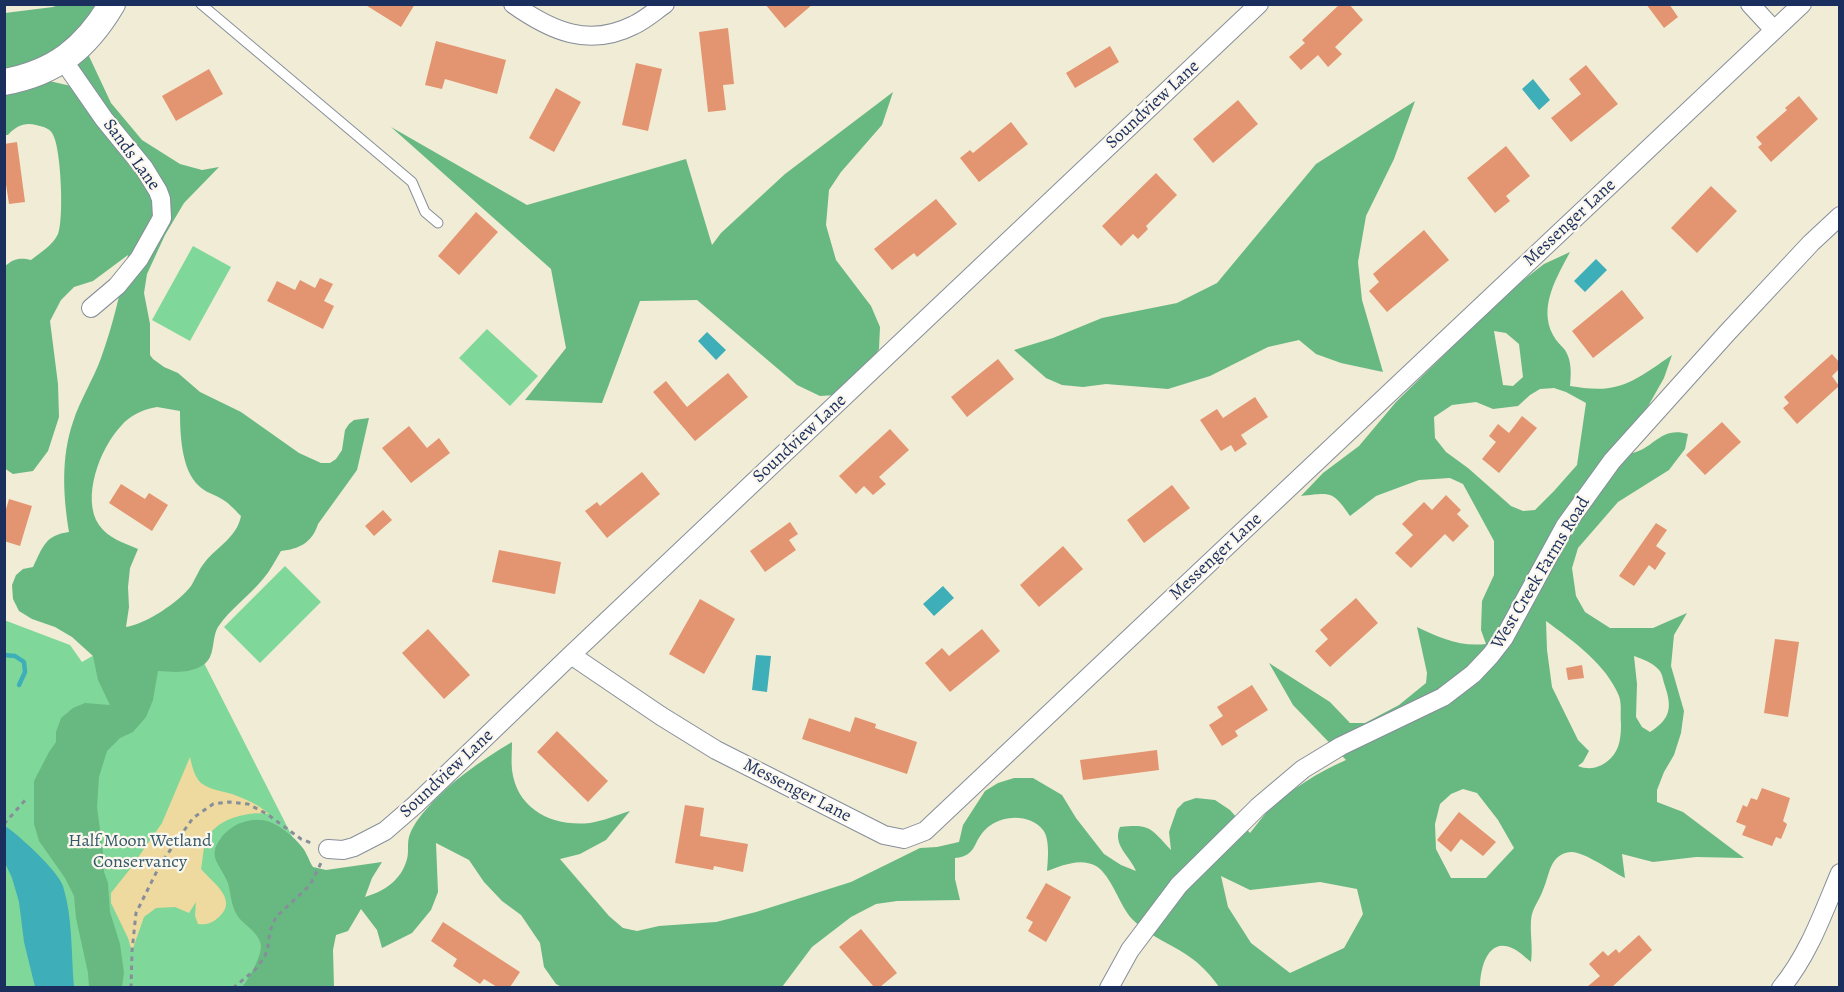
<!DOCTYPE html>
<style>
body{margin:0}
#map{position:relative;width:1844px;height:992px;overflow:hidden;background:#f1ecd5;font-family:Alegreya,serif}
canvas{display:block}
.frame{position:absolute;inset:0;border:6px solid #1b2f5e;pointer-events:none}
</style>
<div id="map">
<canvas width="1844" height="992"></canvas>
<div class="frame"></div>
</div>
<script>
const context = document.querySelector('canvas').getContext('2d');
context.lineJoin = 'round';
function fill(path, color) {
  context.fillStyle = color;
  context.fill(path, 'evenodd');
}
function trace(path, color, width, dash) {
  context.strokeStyle = color;
  context.lineWidth = width;
  context.lineCap = dash ? 'butt' : 'round';
  context.setLineDash(dash || []);
  context.stroke(path);
}
function write(font, color, halo, rows, align = 'center') {
  context.font = font + ' Alegreya,serif';
  context.lineWidth = 4.5;
  context.setLineDash([]);
  context.textBaseline = 'middle';
  context.strokeStyle = halo;
  context.fillStyle = color;
  for (const [text, x, y, turn = 0] of rows) {
    context.save();
    context.translate(x, y);
    context.rotate((+turn || 0) * Math.PI / 180);
    context.textAlign = isNaN(turn) ? turn : align;
    if (halo) context.strokeText(text, 0, 0);
    context.fillText(text, 0, 0);
    context.restore();
  }
}
fill(new Path2D(`
 M193,246L231,267L190,341L152,320Z
 M487,329L538,376L510,406L459,358Z
 M285,566L321,602L260,663L224,627Z
 M176,608L323,897L261,987H5L4,620L70,645L82,662Z`), '#80d79a');
fill(new Path2D(`
 M58,5H101L88,54L111,103L142,140L180,164L202,170L219,167L184,203L165,235L147,274L144,293L150,324V355L153,359L164,367L178,373L200,392L241,412L299,453L321,463H330L336,459L342,450L345,430L349,424L354,420L369,418L357,470L318,524C312,543 299,549 281,551C275,561 270,571 263,579C249,596 230,609 218,627C211,639 216,657 203,665C189,674 174,672 158,671L153,700L146,717L133,732L120,738L107,751L99,777L97,807L103,852L104,872L108,883L110,912L120,944L124,973L122,987H89L88,973L76,918L74,896L65,878L39,841L34,824V781L49,752L56,742V732L61,718L73,708L85,703L110,705L98,680L93,656L72,637L55,627L32,619L19,611L13,599L12,585L16,575L23,569L33,567C43,547 45,535 69,532C63,495 61,457 73,422C80,400 93,380 101,358C113,325 121,290 128,255L93,281L74,287L61,300L50,321L58,384L59,417L48,451L33,471L13,474L4,468L5,266C13,259 20,257 31,260C40,253 53,245 58,234C64,218 61,153 54,137C51,128 44,127 36,125C24,122 15,127 8,135H5V87L45,80L71,86L64,70L5,69V13L53,7ZM157,407L180,411C180,433 181,470 199,486C205,492 213,494 220,498C228,502 234,509 241,516C237,537 218,546 205,562C199,569 196,578 191,586C179,602 146,624 126,627L129,607L128,587L130,568L138,549C124,543 108,538 99,525C81,498 100,448 121,426C130,415 144,409 157,407Z
 M893,92L882,125L841,172L829,190L826,225L836,260L871,306L880,327L879,349L865,370L836,395L820,396L797,385L697,300L640,301L602,403L525,400L566,348L551,269L391,127L527,205L686,159L712,245L721,233L785,174Z
 M1415,101L1394,159L1366,216L1358,262L1362,300L1383,372L1341,363L1316,354L1299,340L1268,347L1210,376L1168,389L1106,384L1083,387L1062,385L1046,378L1014,350L1053,338L1102,318L1177,303L1217,283L1316,164Z
 M1570,252C1557,277 1538,307 1553,335C1556,341 1561,345 1565,350C1572,361 1571,374 1570,386C1583,388 1596,390 1609,388C1632,385 1653,368 1672,355L1664,378L1642,417L1632,453C1654,449 1660,426 1688,434L1685,449L1669,470L1618,502L1578,548L1572,568L1576,596L1585,612L1610,628H1653L1687,613L1674,635L1671,666L1684,711L1681,733L1674,755L1664,772L1657,790V802L1683,812L1744,858L1696,857L1653,862L1622,854L1625,878C1613,872 1583,851 1571,852C1549,854 1550,875 1543,890C1539,901 1532,908 1531,920C1530,934 1533,948 1531,962C1525,957 1519,951 1512,948C1487,937 1480,970 1480,987H1219C1213,978 1203,967 1194,960C1175,945 1149,937 1132,919C1119,905 1112,876 1096,866C1080,857 1061,866 1047,871C1048,861 1050,838 1043,830C1030,813 1001,815 987,828C972,841 978,856 955,858V879L960,900L897,901L876,904L851,917L812,947L782,987H562L556,984L544,967L540,943L521,915L502,901L484,882L469,860L436,843L438,892L431,910L412,933L382,948L377,930L361,909L348,931L336,935L333,950L334,987H242C249,979 261,957 261,946C260,934 246,926 239,918C231,908 231,894 228,883C221,865 206,857 221,838C225,832 232,827 238,824C248,820 259,818 270,822C282,827 294,837 302,847C307,853 309,861 313,867L326,870L382,862L372,878L365,897C384,891 401,881 407,859C409,852 407,844 409,837C411,829 418,819 423,813C448,783 480,761 512,742C512,751 511,761 512,770C517,810 553,827 590,823C603,821 617,815 630,811L606,840L580,854L560,859L609,916L623,928L637,931L659,926L716,922L756,912L851,882L920,848L937,847L959,842L963,825L985,791L998,783L1014,778H1033L1062,795L1076,818L1104,854L1121,865L1136,871C1130,856 1112,845 1120,827C1151,824 1150,828 1171,850L1169,832L1177,809L1184,802L1196,798L1215,800L1230,810L1250,833C1256,826 1261,818 1268,811C1289,790 1319,772 1346,760L1293,705L1269,663L1330,702L1350,723H1365L1399,705L1426,683L1427,673L1417,627C1440,638 1460,647 1486,644L1481,630L1482,601L1494,575V541L1463,484L1450,478L1419,480L1376,496L1350,516C1332,490 1331,493 1301,496L1323,473L1359,446L1396,402L1508,292L1544,264ZM1494,331L1506,333L1519,344L1523,377L1513,386L1503,385ZM1554,388L1566,392L1586,403L1577,465L1554,491L1535,510L1523,511L1511,506L1468,468L1446,452L1435,438L1434,417L1452,405L1476,402L1493,409L1518,406L1530,395L1540,389ZM1546,621C1573,641 1606,664 1619,696C1622,704 1620,715 1621,724C1621,736 1620,749 1611,758C1602,767 1591,771 1578,766L1583,762L1589,751L1578,740L1552,687L1547,650ZM1634,656C1643,659 1653,663 1659,670C1662,673 1663,679 1664,683C1672,706 1672,718 1650,732L1642,727L1636,717L1637,684ZM1463,789L1477,793L1498,820L1514,848L1486,878H1451L1436,849L1435,824L1440,804L1451,794ZM1221,876L1250,890L1320,882L1357,889L1363,914L1344,948L1290,973L1251,943L1228,907Z`), '#68b882');
fill(new Path2D(`
 M190,757C192,766 194,776 201,783C210,790 222,791 232,794C246,799 259,805 269,814C249,811 220,818 208,836C203,844 203,860 201,869C212,882 238,899 220,916C213,923 207,925 198,924L195,916L196,902L189,913L175,907L156,908L144,917L132,951L128,938L111,903V893L130,869L162,823Z`), '#eeda9e');
fill(new Path2D(`
 M1533,79L1550,100L1539,110L1522,89Z
 M1596,259L1607,270L1585,292L1574,281Z
 M707,332L726,350L716,360L698,341Z
 M943,586L954,598L934,616L923,604Z
 M756,655L771,656L767,692L752,690Z
 M5,826C19,835 58,871 63,886C73,918 71,954 74,987H35L24,942L19,902L12,878L5,863Z`), '#3eafb8');
trace(new Path2D(`
 M4,655L15,656L24,662L25,672L19,685`), '#3eafb8', 4.5);
fill(new Path2D(`
 M364,4H415L401,27Z
 M765,4H813L785,28Z
 M1340,4H1349L1363,20L1335,47L1342,54L1328,67L1318,55L1301,70L1289,57L1305,43L1302,40Z
 M1646,4H1669L1678,17L1664,28Z
 M728,28L734,84L723,85L726,110L708,112L699,32Z
 M436,41L506,60L497,94L445,79L442,89L425,85Z
 M1110,46L1119,62L1075,88L1066,73Z
 M636,63L662,69L648,131L622,125Z
 M1586,65L1618,104L1571,142L1551,118L1581,94L1569,79Z
 M209,69L223,94L176,121L162,96Z
 M556,88L581,102L554,152L529,138Z
 M1799,96L1818,119L1771,162L1758,147L1762,144L1756,137L1787,110L1785,108Z
 M1238,100L1258,124L1213,163L1193,139Z
 M1011,122L1028,144L979,182L960,158L970,150L973,153Z
 M17,142L25,202L9,204L4,171V144Z
 M1506,146L1530,176L1506,196L1510,201L1495,213L1467,178Z
 M1156,173L1177,195L1146,226L1148,229L1138,239L1133,234L1121,246L1102,226Z
 M1711,186L1737,211L1697,253L1671,228Z
 M936,199L957,224L917,257L914,253L892,270L874,249Z
 M476,212L498,232L459,275L438,256Z
 M1424,230L1449,260L1387,312L1369,291L1379,282L1373,274Z
 M320,278L333,284L324,301L334,306L323,329L267,301L277,281L295,290L300,280L315,288Z
 M1622,290L1644,318L1593,358L1572,331Z
 M1832,354L1839,362V369L1832,376L1839,386L1797,424L1783,408L1789,403L1784,397Z
 M998,359L1014,379L967,417L951,397Z
 M728,373L748,397L695,441L653,392L666,381L687,407Z
 M1255,397L1268,417L1241,435L1247,444L1235,452L1231,445L1221,451L1200,420L1217,409L1223,418Z
 M1522,416L1537,428L1499,473L1482,459L1496,442L1489,436L1498,424L1509,433Z
 M1722,422L1741,442L1705,475L1686,455Z
 M409,426L427,448L439,438L450,453L411,483L382,448Z
 M890,429L909,450L879,477L886,484L873,495L864,486L856,494L839,476Z
 M642,472L660,494L607,538L585,511L597,502L600,506Z
 M121,484L145,499L149,493L168,505L152,531L109,503Z
 M1172,485L1190,508L1144,543L1127,520Z
 M1446,495L1461,510L1457,514L1469,526L1453,542L1445,534L1411,568L1395,553L1413,535L1402,524L1424,502L1432,510Z
 M9,499L32,506L20,546L4,541V516Z
 M383,510L392,520L374,536L365,526Z
 M790,522L798,534L789,540L796,550L765,572L750,551Z
 M1656,523L1667,530L1656,546L1666,553L1655,570L1649,565L1634,586L1619,576Z
 M1063,546L1083,569L1039,607L1020,585Z
 M499,550L561,562L555,594L492,582Z
 M1356,598L1378,623L1330,667L1315,651L1328,639L1320,630Z
 M700,599L735,619L704,674L669,654Z
 M428,629L470,675L444,699L402,653Z
 M982,629L1000,651L950,692L925,663L942,648L949,656Z
 M1775,639L1799,642L1788,717L1764,713Z
 M1582,665L1584,678L1568,680L1566,668Z
 M1252,685L1268,710L1235,731L1238,736L1222,746L1209,725L1223,716L1217,707Z
 M855,717L876,724L875,728L917,742L907,774L802,739L809,718L850,732Z
 M557,731L608,781L588,802L537,752Z
 M1157,750L1159,770L1083,780L1080,760Z
 M1762,788L1790,798L1783,821L1787,824L1786,827L1781,839L1776,837L1772,846L1742,835L1746,826L1736,822L1743,805L1747,807L1751,798L1757,800Z
 M685,805L704,808L700,836L748,844L743,872L714,866L713,870L675,863Z
 M1459,812L1496,842L1483,856L1461,839L1451,852L1437,840Z
 M1046,883L1071,897L1046,942L1028,931L1033,922L1026,918Z
 M443,922L520,972L510,987H497L484,979L480,984L453,966L457,959L431,941Z
 M861,929L897,973L880,987H874L839,947Z
 M1639,935L1652,950L1612,987H1587L1600,976L1589,964L1603,951L1608,956L1616,949L1619,953Z`), '#e39470');
const lane = new Path2D(`
 M201,4L412,182L425,212L438,223`);
const street = new Path2D(`
 M513,4C551,31 589,48 634,25C645,20 655,11 665,4
 M1750,4L1774,30
 M63,60L104,119L144,168L158,191L161,199L162,218L139,259L117,286L91,308
 M571,655L661,716L716,750L884,835L904,839L925,831L1802,4
 M328,849L343,850L354,847L385,831L415,805L571,655L1259,4
 M1109,988L1130,950L1179,885L1258,807L1303,769L1341,746L1443,697L1473,674L1490,656L1504,638L1565,526L1612,461L1727,333L1811,243L1840,216
 M1781,988C1809,954 1823,913 1840,873`);
const secondary = new Path2D(`
 M4,82C55,73 86,48 112,4`);
trace(lane, '#868e9a', 11);
trace(street, '#868e9a', 20);
trace(secondary, '#868e9a', 28);
trace(new Path2D(`
 M4,824L27,798
 M131,988L132,951L136,913L161,863L193,818L213,804L229,802L248,804L267,814L301,839L314,844
 M233,988L255,970L265,956L268,946L270,931L276,917L310,885L321,863`), '#868e9a', 3, [4.5, 4.5]);
trace(lane, '#fff', 9);
trace(street, '#fff', 18);
trace(secondary, '#fff', 26);
write('18px', '#1b2f5e', '#fbf7ec', [
 ["Soundview Lane",1153,105,-43],
 ["Sands Lane",131,155,54],
 ["Messenger Lane",1570,223,-43],
 ["Soundview Lane",800,439,-43],
 ["Messenger Lane",1216,557,-43],
 ["West Creek Farms Road",1541,573,-59],
 ["Soundview Lane",447,774,-43],
 ["Messenger Lane",797,791,27]
]);
write('18px', '#34596d', '#fbf7ec', [
 ["Half Moon Wetland",140,842],
 ["Conservancy",140,863]
]);
</script>
